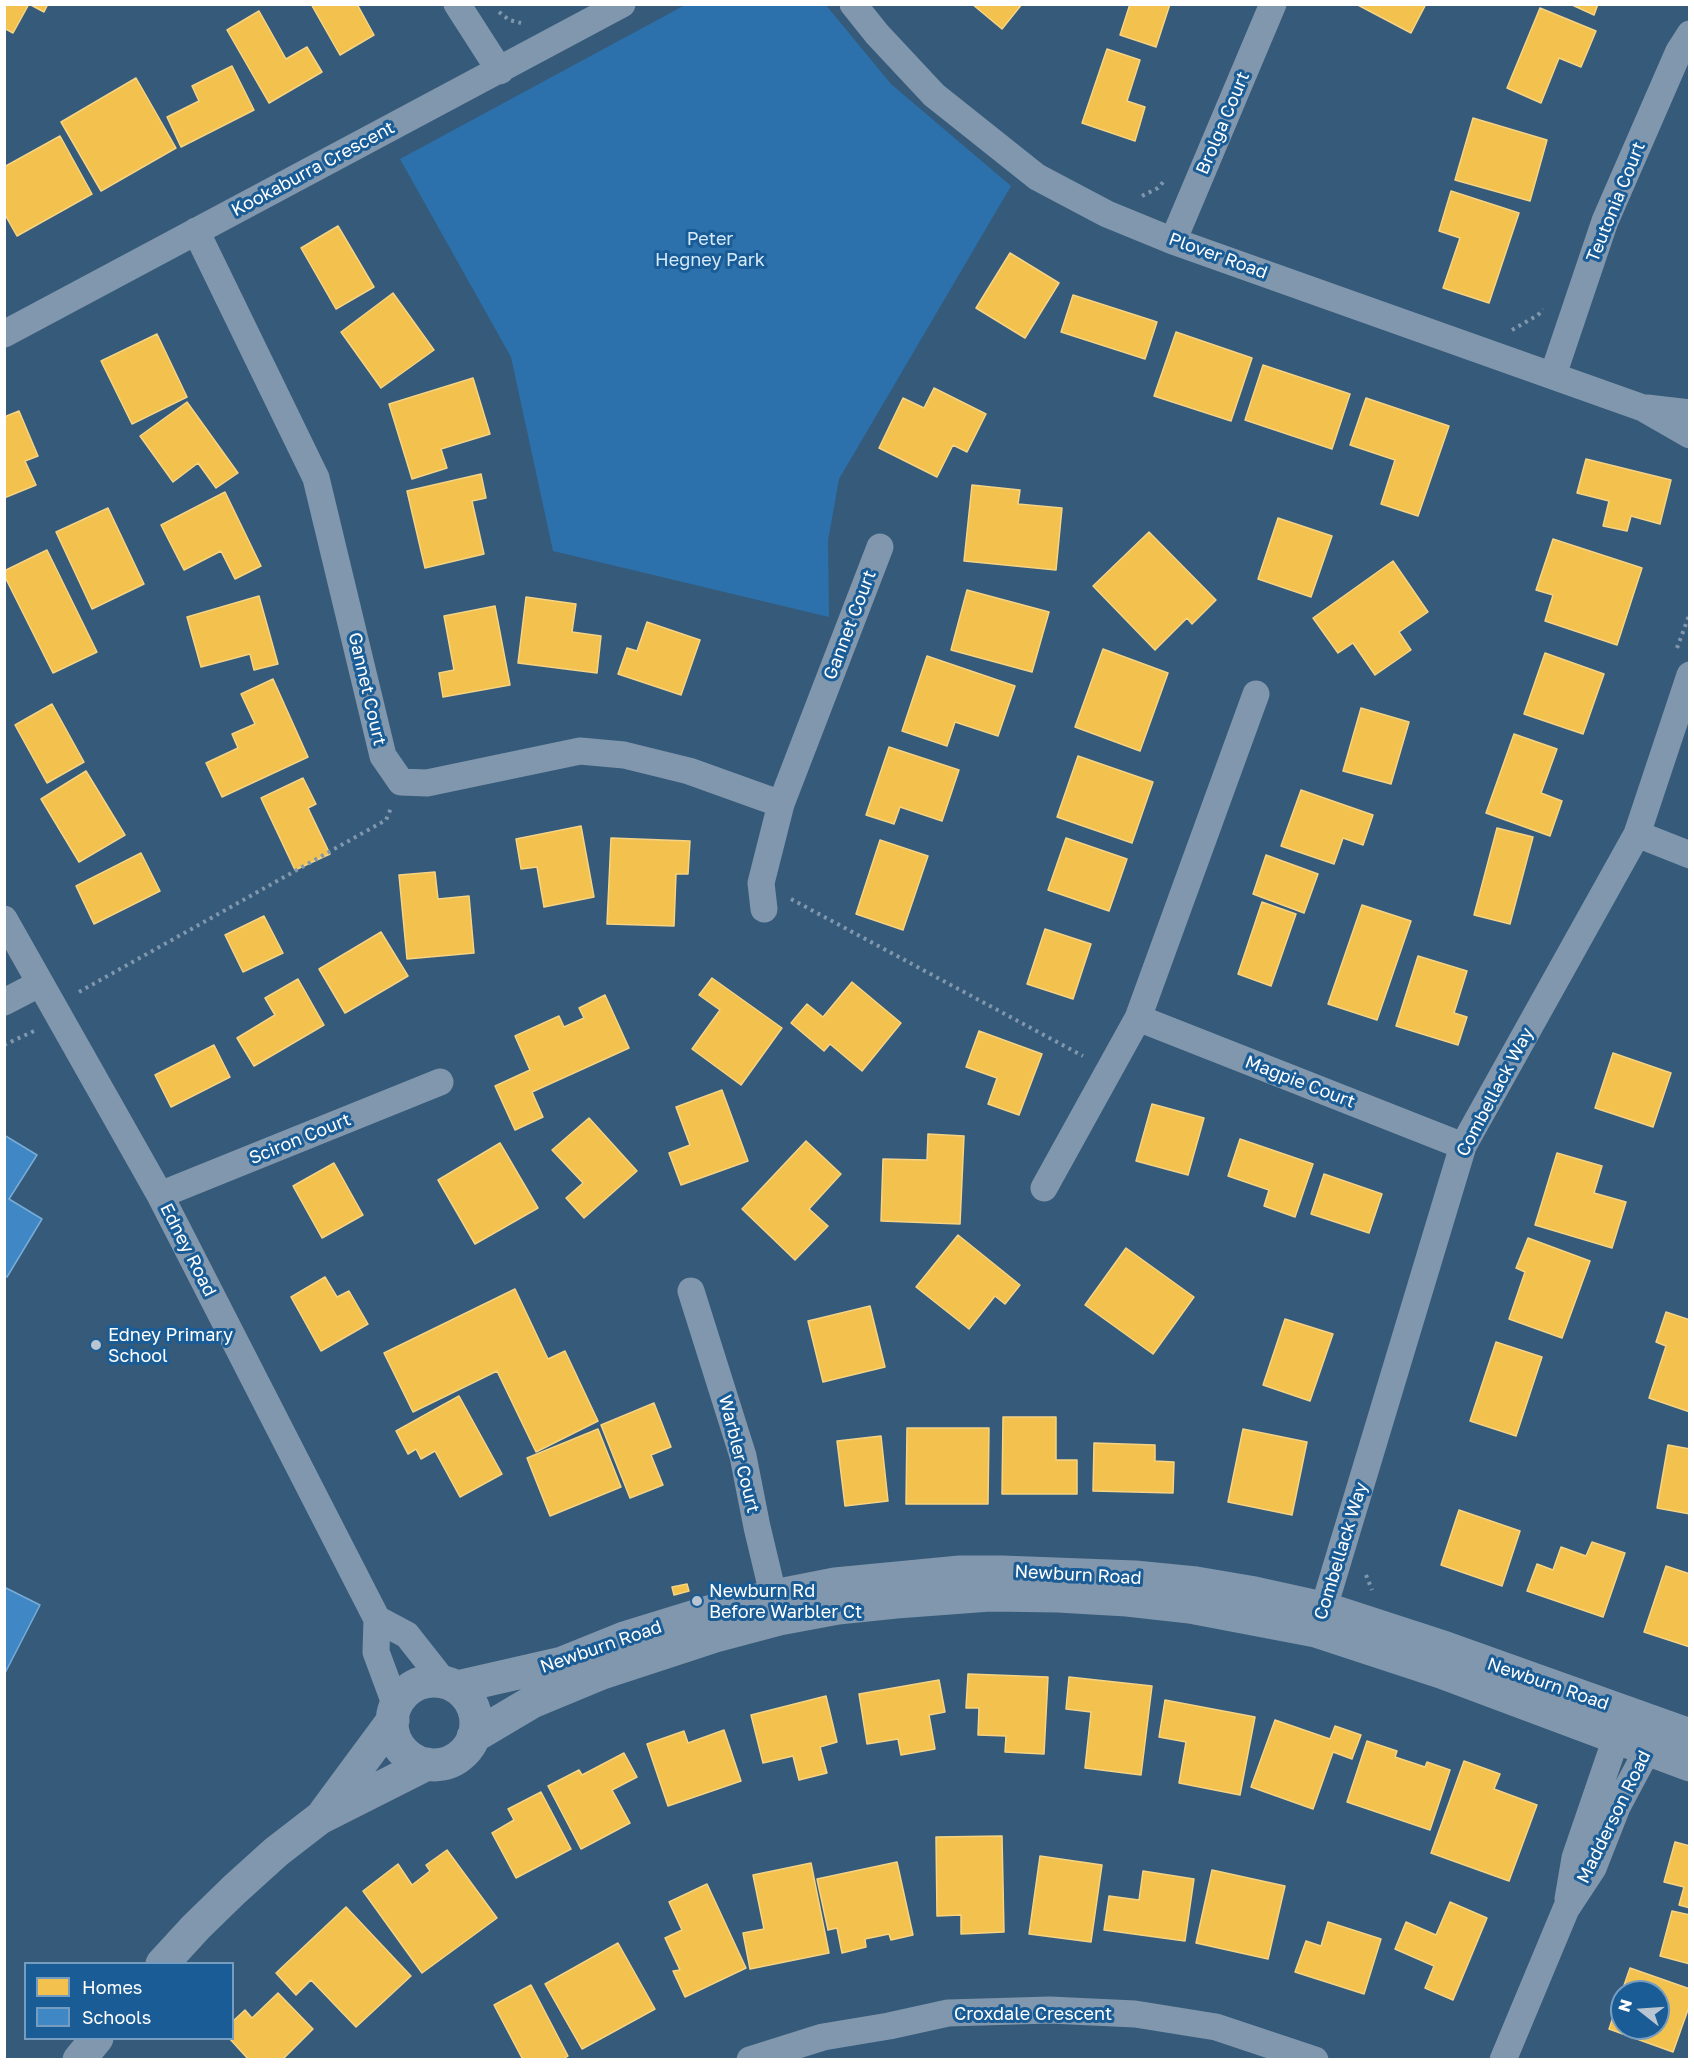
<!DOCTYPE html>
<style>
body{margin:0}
#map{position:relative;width:1694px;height:2064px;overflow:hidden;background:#365a7a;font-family:"Golos Text",sans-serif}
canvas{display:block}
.frame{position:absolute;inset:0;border:6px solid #fff;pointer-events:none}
.legend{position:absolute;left:24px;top:1962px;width:210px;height:78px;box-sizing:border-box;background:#1a5c96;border:2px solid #769dc0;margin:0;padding:8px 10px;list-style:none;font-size:18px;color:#fff}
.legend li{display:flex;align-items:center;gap:12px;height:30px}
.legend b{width:30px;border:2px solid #769dc0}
.north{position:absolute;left:1610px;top:1980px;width:60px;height:60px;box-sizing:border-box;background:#1a5c96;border:2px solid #769dc0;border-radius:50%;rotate:287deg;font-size:16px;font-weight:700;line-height:24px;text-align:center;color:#fff}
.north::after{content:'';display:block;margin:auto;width:21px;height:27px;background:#b9c5d0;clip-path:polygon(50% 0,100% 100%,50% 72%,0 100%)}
</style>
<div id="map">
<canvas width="1694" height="2064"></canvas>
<div class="frame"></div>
<ul class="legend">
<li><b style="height:16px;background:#f2c14e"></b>Homes</li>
<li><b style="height:16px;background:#3f88c5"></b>Schools</li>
</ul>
<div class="north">N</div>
</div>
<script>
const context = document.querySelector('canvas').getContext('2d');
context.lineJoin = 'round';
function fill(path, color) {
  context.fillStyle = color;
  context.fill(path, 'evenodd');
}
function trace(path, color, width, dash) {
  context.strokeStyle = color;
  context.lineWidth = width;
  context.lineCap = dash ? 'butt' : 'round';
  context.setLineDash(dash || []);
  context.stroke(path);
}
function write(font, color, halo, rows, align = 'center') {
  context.font = font + ' "Golos Text",sans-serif';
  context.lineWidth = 6;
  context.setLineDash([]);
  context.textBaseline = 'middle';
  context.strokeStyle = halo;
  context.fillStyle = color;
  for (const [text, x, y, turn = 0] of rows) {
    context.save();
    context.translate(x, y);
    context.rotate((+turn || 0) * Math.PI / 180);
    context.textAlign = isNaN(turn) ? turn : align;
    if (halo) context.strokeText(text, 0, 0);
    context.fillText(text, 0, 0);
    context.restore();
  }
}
fill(new Path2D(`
 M825,4L891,84L1011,186L839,479L828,541L829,617L553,551L511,357L400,159L685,5Z`), '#2c71ab');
const homes = new Path2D(`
 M4,4H29L13,33L4,28Z
 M29,4H48L44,12Z
 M311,4H357L374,35L340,55Z
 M972,4H1022L1002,29Z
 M1130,4H1170L1156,47L1120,35Z
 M1356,4H1426L1411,33Z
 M1570,4H1598L1594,15Z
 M1540,8L1596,31L1581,67L1559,58L1541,103L1507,88Z
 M259,11L286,59L307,47L322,72L269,103L227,30Z
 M1107,49L1140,60L1127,101L1145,107L1135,141L1082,123Z
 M232,66L254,110L181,147L167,117L199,101L192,86Z
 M136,78L176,148L101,191L61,122Z
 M1473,118L1547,140L1530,201L1455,180Z
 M60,136L92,194L17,236L4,213V167Z
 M1451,191L1519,213L1489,303L1443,288L1460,238L1439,231Z
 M338,226L374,287L336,309L301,248Z
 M1010,253L1059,283L1025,338L976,308Z
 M393,293L434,350L381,388L341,332Z
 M1073,295L1157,322L1145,359L1061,332Z
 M1176,332L1252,358L1231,421L1154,396Z
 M157,334L187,397L132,424L101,361Z
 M1263,365L1350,394L1332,449L1245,420Z
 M473,378L490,434L441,449L447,468L412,479L389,404Z
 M934,388L986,414L967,452L953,445L937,477L879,448L903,398L924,408Z
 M1366,398L1449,426L1418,516L1381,504L1395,460L1350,445Z
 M187,402L238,473L216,488L198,463L173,482L140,436Z
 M19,411L38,456L25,461L36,485L4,498V417Z
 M1586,459L1671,480L1660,524L1631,516L1627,531L1603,526L1609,501L1577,493Z
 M481,474L486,498L472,501L484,554L425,568L407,491Z
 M972,485L1020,490L1018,504L1062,508L1056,570L964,561Z
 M225,492L261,566L235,579L221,551L184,570L161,525Z
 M108,508L144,584L92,609L56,532Z
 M1278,518L1332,536L1311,597L1258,579Z
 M1149,532L1216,600L1192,624L1187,618L1155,650L1093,586Z
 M1553,539L1642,568L1617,645L1545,621L1553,595L1536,590Z
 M47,550L97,652L53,673L4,575V571Z
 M1393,561L1428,612L1399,632L1411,650L1375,675L1353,643L1338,653L1313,618Z
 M967,590L1049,612L1032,672L951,650Z
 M259,596L278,664L254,670L250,654L201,667L187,617Z
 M526,597L576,604L572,632L601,636L597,673L518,663Z
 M495,606L510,685L443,697L439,673L454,670L444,616Z
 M647,622L700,640L681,695L618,674L627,648L637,651Z
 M1103,649L1168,673L1140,751L1075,727Z
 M1545,653L1604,674L1583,734L1524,714Z
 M927,656L1015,686L998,736L955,722L947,746L902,731Z
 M273,679L308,757L222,797L206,763L238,748L232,734L255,724L241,694Z
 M52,704L84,762L47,783L15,725Z
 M1361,708L1409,722L1391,784L1343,771Z
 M1514,734L1557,749L1541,793L1562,801L1550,836L1486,813Z
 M889,747L959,770L942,821L900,807L894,824L866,815Z
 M1078,756L1153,782L1132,843L1057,817Z
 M86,771L125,835L79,862L41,799Z
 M303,778L316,804L308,808L330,854L295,870L261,798Z
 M1301,790L1373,815L1363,845L1343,838L1334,864L1281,846Z
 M581,826L594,897L544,907L537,867L521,869L516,839Z
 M1497,828L1533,837L1510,924L1474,915Z
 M611,838L690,841L688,874H676L674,926L607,924Z
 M1066,838L1127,859L1109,911L1048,890Z
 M880,840L928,856L903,930L856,914Z
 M141,853L160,891L94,924L76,886Z
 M1266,855L1318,874L1304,913L1253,894Z
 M435,872L438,899L469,896L474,953L407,959L399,875Z
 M1262,902L1296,914L1271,986L1238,974Z
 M1362,905L1411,921L1377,1020L1328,1004Z
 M264,916L283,953L243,972L225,935Z
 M1045,929L1091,944L1073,999L1027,984Z
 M381,932L408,976L345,1013L319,969Z
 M1418,956L1467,971L1454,1013L1467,1017L1458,1045L1396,1026Z
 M712,978L782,1028L741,1085L692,1049L720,1010L699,995Z
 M298,979L324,1025L254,1066L237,1038L275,1015L265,998Z
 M852,982L901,1023L862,1071L830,1044L824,1051L791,1023L807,1004L823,1017Z
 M605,995L629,1048L532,1092L543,1117L515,1130L495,1086L530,1070L515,1036L559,1016L564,1027L584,1018L579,1008Z
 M979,1031L1042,1054L1019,1115L988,1104L997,1078L966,1067Z
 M214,1045L230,1077L171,1107L155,1075Z
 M1613,1053L1671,1073L1653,1127L1595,1108Z
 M722,1090L748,1161L681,1185L669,1153L690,1145L676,1107Z
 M1152,1104L1204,1118L1188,1175L1136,1161Z
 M589,1118L637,1171L584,1218L566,1198L583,1183L552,1150Z
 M928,1134L964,1136L960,1224L881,1221L883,1159L927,1160Z
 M1240,1139L1313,1164L1295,1217L1264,1206L1269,1190L1228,1176Z
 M806,1141L841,1174L809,1209L828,1226L795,1260L742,1209Z
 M500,1143L538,1208L475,1244L438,1180Z
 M1557,1153L1602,1166L1594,1193L1626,1202L1612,1248L1535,1225Z
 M334,1163L363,1215L322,1238L293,1186Z
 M1324,1174L1382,1194L1369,1233L1311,1214Z
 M958,1235L1020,1285L1005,1304L995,1296L969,1329L916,1287Z
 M1528,1238L1590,1261L1562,1338L1509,1319L1525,1272L1516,1268Z
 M1126,1248L1194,1297L1153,1354L1085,1305Z
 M325,1277L337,1297L349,1291L368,1324L321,1351L291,1297Z
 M515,1289L548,1359L565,1351L598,1421L536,1452L497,1371L413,1412L384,1353Z
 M870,1306L885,1367L823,1382L808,1321Z
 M1666,1312L1690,1320V1412L1649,1398L1666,1346L1656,1342Z
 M1285,1319L1333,1334L1310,1401L1263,1385Z
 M1496,1342L1542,1357L1516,1436L1470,1421Z
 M459,1396L502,1474L460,1497L435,1451L421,1459L416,1449L408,1454L396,1431Z
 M654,1403L671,1447L651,1455L663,1485L630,1498L601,1425Z
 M1003,1417H1056V1460H1077V1494H1002Z
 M907,1428H989L988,1504H906Z
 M598,1429L621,1487L550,1516L527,1458Z
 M1243,1429L1307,1442L1292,1515L1228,1502Z
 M881,1436L888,1501L845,1506L837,1441Z
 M1094,1443L1155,1445V1461L1174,1462L1173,1493L1093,1491Z
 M1668,1445L1690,1449V1514L1657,1508Z
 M1459,1510L1520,1531L1502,1586L1441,1565Z
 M1592,1542L1625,1553L1603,1617L1527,1591L1537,1564L1553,1570L1561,1547L1586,1556Z
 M1666,1566L1690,1574V1647L1644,1632Z
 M687,1584L689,1591L674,1595L672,1587Z
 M968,1674L1048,1677L1044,1754L1005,1752L1006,1736L978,1735L979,1708H966Z
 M1069,1677L1152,1686L1141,1775L1085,1768L1091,1712L1066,1709Z
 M939,1680L945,1712L929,1715L935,1749L901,1755L898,1739L867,1744L859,1694Z
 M826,1696L837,1742L820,1747L827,1773L799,1780L793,1756L763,1763L751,1715Z
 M1165,1700L1255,1717L1240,1795L1179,1783L1186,1742L1159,1737Z
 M1275,1720L1330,1739L1335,1726L1361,1735L1352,1759L1333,1752L1313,1809L1251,1787Z
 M724,1730L741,1781L668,1806L647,1744L684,1731L688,1743Z
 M1367,1741L1397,1751L1395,1757L1425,1767L1427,1762L1450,1770L1430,1830L1347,1802Z
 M624,1753L637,1777L612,1790L630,1823L581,1849L548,1786L579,1770L582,1775Z
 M1464,1761L1500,1774L1494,1789L1537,1805L1509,1881L1431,1853Z
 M541,1792L571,1849L516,1878L492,1833L514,1820L508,1809Z
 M1002,1836L1004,1932L961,1934V1915L937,1916L936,1837Z
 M1675,1842L1690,1846V1908L1679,1905L1684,1887L1664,1882Z
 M447,1850L497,1918L422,1973L363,1891L398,1864L412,1885L430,1871L426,1865Z
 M1040,1856L1102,1865L1091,1942L1029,1934Z
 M897,1862L913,1935L891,1940L889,1934L865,1939L866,1947L842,1953L837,1928L828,1930L817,1879Z
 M811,1863L829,1953L750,1969L743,1933L764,1929L753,1875Z
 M1212,1870L1285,1886L1268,1959L1196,1943Z
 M1143,1871L1194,1879L1185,1941L1104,1930L1109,1896L1139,1900Z
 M707,1884L746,1968L685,1997L673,1971L680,1970L665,1938L682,1930L669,1902Z
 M1450,1902L1487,1918L1453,2000L1425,1988L1434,1966L1395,1949L1406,1922L1436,1935Z
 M346,1907L411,1976L356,2027L311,1980L296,1995L276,1973Z
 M1672,1911L1690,1915V1964L1660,1956Z
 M1328,1922L1381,1939L1364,1994L1295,1972L1306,1941L1321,1946Z
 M618,1943L655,2009L582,2049L545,1984Z
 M1630,1968L1690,1989V2004L1673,2052L1609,2029ZM1622,1992H1658V2028H1622Z
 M531,1985L568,2056L562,2060H523L494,2005Z
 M278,1993L313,2029L282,2060H249L229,2038H232V2022L245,2010L252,2018Z`);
fill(homes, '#f2c14e');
trace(homes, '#f6d483', 1.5);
const schools = new Path2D(`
 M4,1135L37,1155L9,1199L42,1219L7,1277L4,1276Z
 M4,1587L40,1605L4,1675Z`);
fill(schools, '#3f88c5');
trace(schools, '#79acd6', 1.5);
trace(new Path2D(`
 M499,12L509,20L521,23
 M1142,196L1158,188L1165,180
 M1512,330L1538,315L1543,309
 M1677,648L1690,613
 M791,899L1083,1056
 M79,992L386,820L391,808
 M4,1045L34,1031
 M1366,1575L1372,1590`), '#8097ad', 4, [3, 4.5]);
trace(new Path2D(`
 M457,4L500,71
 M853,4L877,34L934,95L1037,177L1107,214L1173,241L1643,408L1690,435
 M196,231L316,478L383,756L401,782L427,783L580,751L624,755L689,771L781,804
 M1173,241L1273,4
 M4,334L622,4
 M1553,375L1605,221L1679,51L1690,34
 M1647,408L1690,413
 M1637,834L1690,855
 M764,909L761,883L781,804L880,547
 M4,919L160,1195L377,1619L376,1652L396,1706
 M4,1002L39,984
 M1138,1018L1463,1146
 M1044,1188L1138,1018L1256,694
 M160,1195L440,1082
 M691,1291L743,1456L757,1527L778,1615
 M377,1619L407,1635L444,1682
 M1318,1627L1463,1146L1637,834L1690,675
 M1568,1899L1575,1858L1623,1718
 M750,2060L823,2037L889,2026L948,2013L1050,2010L1135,2014L1216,2027L1315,2060
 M1503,2060L1566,1909L1593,1868L1617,1807L1648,1749L1653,1731`), '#8097ad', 27);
trace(new Path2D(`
 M392 1723a42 42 0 1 1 84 0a42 42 0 1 1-84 0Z
 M457,1687L562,1663L624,1638L715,1610L774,1596L835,1584L960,1572H1002L1135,1577L1196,1583L1255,1593L1323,1608L1446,1648L1690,1735
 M473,1737L532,1702L602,1673L715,1636L779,1619L838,1608L896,1602L990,1595L1058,1596L1127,1600L1190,1607L1316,1631L1441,1672L1690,1765
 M325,1812L393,1720
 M162,1964L196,1927L234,1890L276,1852L320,1818L427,1764
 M79,2060L97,2038`), '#8097ad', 33);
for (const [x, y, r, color] of [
 [96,1345,6,"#b9c5d0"],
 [697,1601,6,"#b9c5d0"]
]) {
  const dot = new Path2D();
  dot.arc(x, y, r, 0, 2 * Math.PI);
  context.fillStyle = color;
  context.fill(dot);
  trace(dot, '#1a5c96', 2);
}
write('18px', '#fff', '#1a5c96', [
 ["Brolga Court",1223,123,-67],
 ["Kookaburra Crescent",313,169,-28],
 ["Teutonia Court",1616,202,-68],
 ["Plover Road",1218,256,20],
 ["Gannet Court",850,625,-69],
 ["Gannet Court",367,689,77],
 ["Magpie Court",1300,1082,21],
 ["Combellack Way",1495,1092,-62],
 ["Sciron Court",300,1139,-22],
 ["Edney Road",188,1250,63],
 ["Warbler Court",739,1454,76],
 ["Combellack Way",1341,1551,-73],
 ["Newburn Road",1078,1575,3],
 ["Newburn Road",601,1647,-19],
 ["Newburn Road",1548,1684,19],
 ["Madderson Road",1614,1817,-64],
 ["Croxdale Crescent",1033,2014]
]);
write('18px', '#d5eafb', '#1a5c96', [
 ["Peter",710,239],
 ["Hegney Park",710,260]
]);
write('18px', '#fff', '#1a5c96', [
 ["Edney Primary",108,1335],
 ["School",108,1356],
 ["Newburn Rd",709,1591],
 ["Before Warbler Ct",709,1612]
], 'left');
</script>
